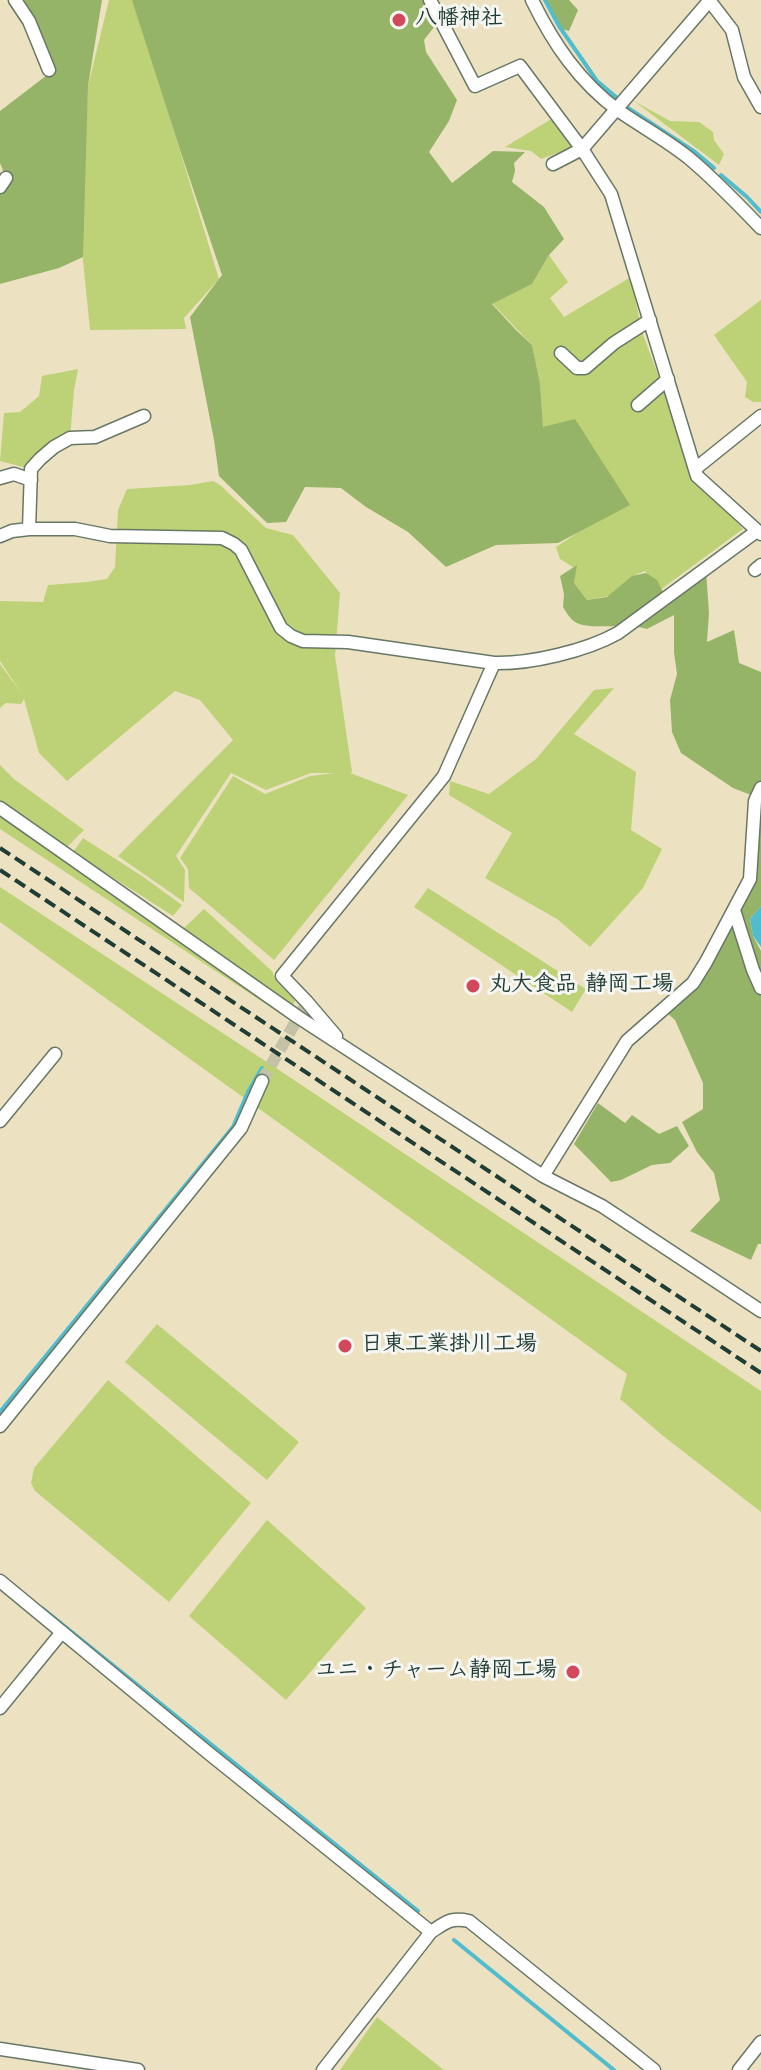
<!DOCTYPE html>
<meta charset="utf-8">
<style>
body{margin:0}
canvas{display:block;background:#ece2c2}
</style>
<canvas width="761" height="2070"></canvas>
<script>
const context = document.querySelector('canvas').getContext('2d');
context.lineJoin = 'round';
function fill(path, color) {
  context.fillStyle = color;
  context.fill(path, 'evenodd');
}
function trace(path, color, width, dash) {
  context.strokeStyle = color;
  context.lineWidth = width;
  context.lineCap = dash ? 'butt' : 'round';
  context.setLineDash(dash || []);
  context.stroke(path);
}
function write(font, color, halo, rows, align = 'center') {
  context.font = font + ' Kalam,"Klee One",sans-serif';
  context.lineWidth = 6;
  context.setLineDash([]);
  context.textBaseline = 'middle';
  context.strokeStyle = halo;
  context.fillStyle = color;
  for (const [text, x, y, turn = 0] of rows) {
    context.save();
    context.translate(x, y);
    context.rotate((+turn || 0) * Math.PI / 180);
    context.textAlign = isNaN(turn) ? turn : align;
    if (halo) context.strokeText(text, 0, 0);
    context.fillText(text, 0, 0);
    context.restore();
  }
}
fill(new Path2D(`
 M109,0H134L219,279L184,318L186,329L90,330L81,241L88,86Z
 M634,101L670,121L699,122L713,132L714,140L724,154L719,165Z
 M553,118L574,147L541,159L531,151L505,147Z
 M549,255L568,282L550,298L564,317L631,277L642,332L697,479L743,529L660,590L645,571L635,575L609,596L587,600L574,583L576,569L560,559L556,547L624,502L543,428L540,383L532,345L492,303L532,284Z
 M761,300V402H753L745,397L747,382L714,335Z
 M78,369L74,390L70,438L31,469L0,461L4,413L20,412L39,396L42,376Z
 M213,481L220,485L266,528L293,535L340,593L335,656L352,772L350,773L408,795L274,960L189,888L188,869L180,858L233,776L265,794L310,776L335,773H311L266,790L231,773L176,856L185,870L184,902L118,856L233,740L200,700L175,691L67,781L39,753L24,699L21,704L6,703L0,708V664L22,694L0,661V601L43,602L48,585L87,582L107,579L115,567L118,510L127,489L190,485Z
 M614,688L574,734L636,772L631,830L662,849L643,888L590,947L557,919L485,878L512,833L449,795L450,781L489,794L536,759L594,690Z
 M0,765L14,779L84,830L67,847L0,801Z
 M0,813L143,913L290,1020L0,829Z
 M83,838L142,876L182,905L173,916L73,852Z
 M0,887L279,1070L761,1391V1512L662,1435L620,1399L627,1374L0,922Z
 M428,888L586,989L572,1012L414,907Z
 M204,909L272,971L276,981L295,1000L293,1007L184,928Z
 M157,1324L299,1442L267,1480L125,1362Z
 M108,1380L251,1503L169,1602L35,1491L31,1483L34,1468Z
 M267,1520L366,1608L286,1700L189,1616Z
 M377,2017L444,2070H340Z`), '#bdd276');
fill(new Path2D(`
 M12,0H102L88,86L83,257L59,268L0,284V192L6,178L0,163V111L51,72Z
 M132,0H429L438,22L424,40L426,52L457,100L449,121L429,152L452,183L493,151L525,152L514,163L515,171L512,182L544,207L564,239L549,255L532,284L492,304L516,330L532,345L540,383L543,427L575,419L630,505L558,543L496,545L446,567L408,532L366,507L341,488L305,487L286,522L267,523L219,476L214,440L190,317L222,275L181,153Z
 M545,0H569L578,10L569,31L561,29Z
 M577,565L574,583L587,600L607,597L632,576L646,573L657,580L666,598L706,571L709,613L707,642L734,630L739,663L761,672V782L751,795L733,788L681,753L672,732L670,700L677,674L674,652V615L647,629C626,622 590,631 575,622C570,619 566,612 563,607L564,594L560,576Z
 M761,788V906L750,919L753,936L761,951V1244H758L751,1260L690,1231L720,1200L714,1173L697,1152L682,1122L703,1109V1083L675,1020L666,1012L695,984L741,900Z
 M598,1103L625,1123L632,1115L659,1134L677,1126L689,1146L670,1163L652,1165L621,1180L611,1182L574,1144Z`), '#96b467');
fill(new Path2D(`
 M761,906V947L753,936L750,919Z`), '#51bccd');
trace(new Path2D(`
 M545,0L559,26L597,81L616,97
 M628,108L695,152L714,168
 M721,175L747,197L761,212
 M0,1412L233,1127L248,1092L262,1068
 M42,1608L418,1911
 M454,1940L614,2070`), '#51bccd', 4);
trace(new Path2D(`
 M262,1081L307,1002`), '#c3c1a6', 12, [12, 6]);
const minor = new Path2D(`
 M15,0L29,21L49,70
 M430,0L475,86L520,66L582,149L553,164
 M532,0C553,43 579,82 619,111C642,127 668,141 690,159C715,180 738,204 761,228
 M709,0L732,30L744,77L761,107
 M710,0L582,149L611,194L697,476L761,534
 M0,187L6,178
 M561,353L577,368H585L614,343L650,320
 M638,405L668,379
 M695,469L761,416
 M0,478L14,474L31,480
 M29,529L31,469L40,459L54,447L70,438L95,437L144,416
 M0,536L12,531L29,529H75L110,536L222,538L234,544L241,550L281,628L291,636L303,641L348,642L494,663C530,664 586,651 618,633L757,531
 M755,570L761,565
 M0,808L298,1017L543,1176L602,1206L761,1311
 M734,910L753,970L761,988
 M336,1036L307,1002L282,976L444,776L494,663
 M0,1121L55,1054
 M543,1176L627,1041L693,983L706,962L750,879L755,801L761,788
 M0,1426L241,1128L262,1081
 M0,1581L206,1751L431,1932
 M0,1708L62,1632
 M0,2049L138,2070
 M323,2070L431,1932C446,1922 451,1917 469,1921L654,2070
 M739,2070L761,2042`);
trace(minor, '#677766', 15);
trace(minor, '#fff', 12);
trace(new Path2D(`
 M0,848L761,1351
 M0,870L761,1373`), '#1f3d34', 4, [12, 6]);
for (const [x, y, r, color] of [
 [399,20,8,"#d1495b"],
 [473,986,8,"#d1495b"],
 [345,1346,8,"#d1495b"],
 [573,1672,8,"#d1495b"]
]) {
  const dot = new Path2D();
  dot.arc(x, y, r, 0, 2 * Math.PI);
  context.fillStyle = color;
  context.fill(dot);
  trace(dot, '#f6f6f2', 3);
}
write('bold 22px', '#1f3d34', '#f6f6f2', [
 ["八幡神社",415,20],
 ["丸大食品 静岡工場",489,986],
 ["日東工業掛川工場",361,1346],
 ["ユニ・チャーム静岡工場",557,1672,"right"]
], 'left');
</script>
